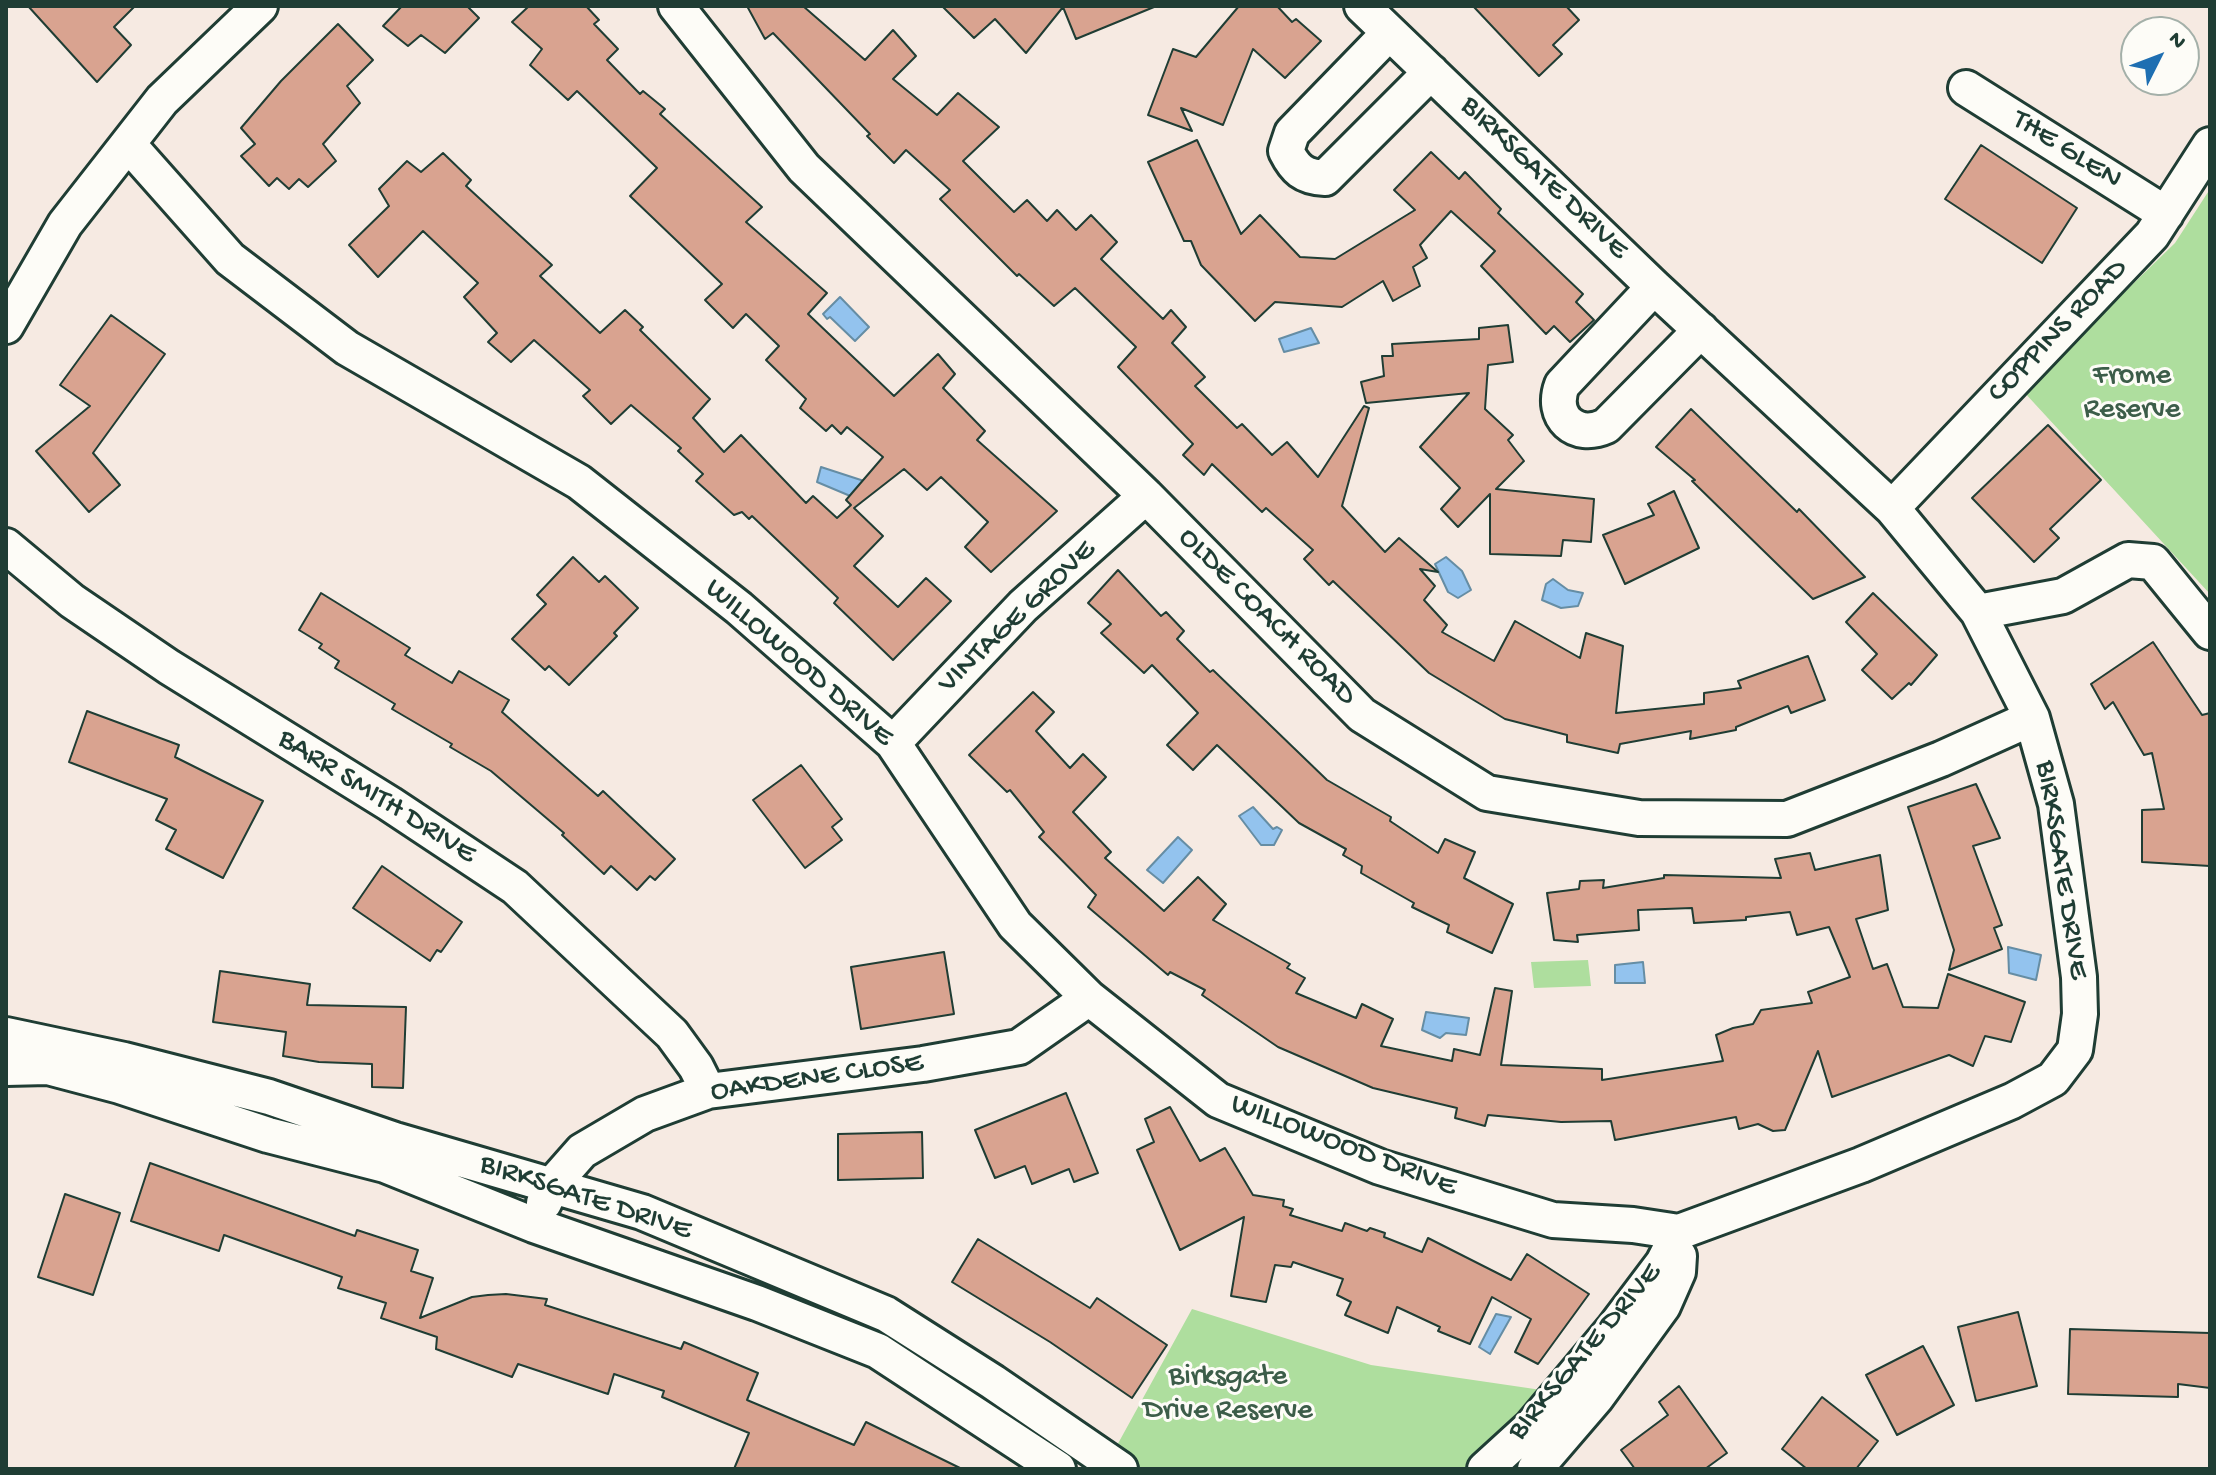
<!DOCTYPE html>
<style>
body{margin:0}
#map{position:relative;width:2216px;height:1475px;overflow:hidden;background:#f6eae2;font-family:"Gochi Hand",sans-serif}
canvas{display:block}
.frame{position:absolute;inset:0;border:8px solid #1f3d34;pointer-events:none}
.north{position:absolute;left:2120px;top:16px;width:80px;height:80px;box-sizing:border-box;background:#fdfcf7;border:2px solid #a4b0a9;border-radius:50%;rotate:48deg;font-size:22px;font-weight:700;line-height:32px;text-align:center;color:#1f3d34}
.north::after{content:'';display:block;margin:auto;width:28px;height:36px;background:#1f6fb2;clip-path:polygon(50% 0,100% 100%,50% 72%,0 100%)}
</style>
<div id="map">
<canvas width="2216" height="1475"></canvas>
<div class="frame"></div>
<div class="north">N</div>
</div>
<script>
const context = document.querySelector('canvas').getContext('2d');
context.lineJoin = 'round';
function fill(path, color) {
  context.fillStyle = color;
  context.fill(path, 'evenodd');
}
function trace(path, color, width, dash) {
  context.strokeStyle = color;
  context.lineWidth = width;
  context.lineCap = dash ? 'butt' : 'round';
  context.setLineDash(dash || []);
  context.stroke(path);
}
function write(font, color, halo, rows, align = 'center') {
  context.font = font + ' "Gochi Hand",sans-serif';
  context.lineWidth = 6;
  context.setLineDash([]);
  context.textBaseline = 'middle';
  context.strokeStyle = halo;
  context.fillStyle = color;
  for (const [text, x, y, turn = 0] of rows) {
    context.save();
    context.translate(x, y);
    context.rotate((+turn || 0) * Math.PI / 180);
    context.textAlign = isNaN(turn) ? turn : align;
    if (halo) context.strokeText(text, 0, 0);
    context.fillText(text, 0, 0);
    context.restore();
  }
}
fill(new Path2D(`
 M2210,189V594L2023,391L2175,243Z
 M1588,960L1591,986L1534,988L1531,962Z
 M1192,1309L1371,1365L1596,1398L1535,1469H1104Z`), '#aede9e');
const water = new Path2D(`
 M840,297L869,327L855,341L830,317L827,319L823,314Z
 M1311,328L1319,343L1284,352L1279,339Z
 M821,467L864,481L855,498L817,482Z
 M1446,557L1462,571L1471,590L1458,598L1448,592L1435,564Z
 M1553,579L1568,590L1583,593L1578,606L1561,608L1542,600L1546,584Z
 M1253,807L1273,829L1277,827L1282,830L1274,845H1261L1239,816Z
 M1178,837L1192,850L1163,883L1147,870Z
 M2008,947L2041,955L2036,980L2009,973Z
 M1643,962L1645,983H1615V965Z
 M1426,1012L1469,1018L1466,1035L1446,1033L1440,1038L1422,1030Z
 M1496,1314L1511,1317L1490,1354L1479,1347Z`);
fill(water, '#93c3ee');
trace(water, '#658da4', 2);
const building = new Path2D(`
 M28,6H135L114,27L131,45L97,82Z
 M402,6H467L479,18L445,53L421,35L408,46L383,26Z
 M529,6H586L599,20L594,24L618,49L607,60L640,94L643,91L665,109L660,114L762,207L746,222L827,293L808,314L894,396L938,354L955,374L943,388L985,431L977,440L1057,511L991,572L965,547L988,522L941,477L927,490L904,469L854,508L883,536L854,566L898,607L926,578L951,601L893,660L834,603L838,598L752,516L749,519L742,512L734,515L696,481L703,474L678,451L681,448L631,405L611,424L583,396L590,390L534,340L511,362L488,342L497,333L464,297L478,283L423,231L378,277L349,245L389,206L379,189L407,161L421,172L443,153L471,180L466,186L552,265L540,276L600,333L625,310L643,327L640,330L710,399L693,418L724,452L741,435L806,503L813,496L837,518L851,505L846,500L883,457L847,427L841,434L832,425L826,431L800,408L806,399L766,360L779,346L746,314L733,328L705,300L722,284L630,196L657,168L577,91L568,100L530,65L542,49L512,22Z
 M747,6H803L865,60L893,30L916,56L893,79L937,115L958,93L999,127L963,161L1014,212L1027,200L1047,221L1057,210L1076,230L1091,215L1117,242L1101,259L1163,319L1171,310L1186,327L1172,343L1205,377L1195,386L1237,428L1242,424L1272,455L1287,442L1318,477L1364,406L1369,408L1342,506L1385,552L1399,538L1438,572L1420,569L1435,586L1424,600L1447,625L1442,632L1494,661L1515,621L1580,658L1586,633L1623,646L1616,713L1704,704V693L1741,688L1738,681L1808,656L1825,700L1791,713L1788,706L1736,727V730L1690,739L1691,731L1620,744L1618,753L1567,742V735L1505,719L1429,673L1333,581L1329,585L1304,559L1313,550L1266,508L1262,512L1212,464L1204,475L1183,455L1193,444L1118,367L1136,347L1075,288L1054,306L1019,274L1017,276L940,199L950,190L906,150L894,163L867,136L870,134L773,33L765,39Z
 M942,6H1154V7L1076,39L1063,7L1026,53L995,19L974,38Z
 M1239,6H1277L1292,22L1296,19L1321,41L1285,78L1253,49L1223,125L1181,108L1192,131L1148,115L1173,49L1196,57Z
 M1473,6H1566L1579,20L1553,45L1562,54L1539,76Z
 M338,24L373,60L347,86L360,103L323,144L336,161L308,187L299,179L289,189L277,178L269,186L241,156L255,144L241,128L281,81Z
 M1197,140L1241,234L1260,215L1300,257L1335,259L1415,210L1394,190L1431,152L1459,179L1465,172L1501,209L1498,213L1583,294L1576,302L1594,320L1570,342L1554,326L1546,334L1481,266L1495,251L1451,211L1420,245L1427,258L1413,267L1420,286L1393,301L1383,281L1342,307L1275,302L1255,321L1201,265L1191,241H1184L1148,162Z
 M1981,145L2077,208L2042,263L1945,199Z
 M111,315L165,354L93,453L120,485L89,512L36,451L90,406L60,385Z
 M1508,325L1513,362L1488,365L1485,409L1513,435L1508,440L1524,461L1496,489L1594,499L1591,542L1563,540L1561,556L1490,554V494L1458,527L1441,509L1460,488L1420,447L1469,393L1366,403L1361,382L1384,376L1382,356H1393L1392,344L1479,339V328Z
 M1691,409L1797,512L1799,509L1865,577L1813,599L1692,481L1695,480L1656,447Z
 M2048,425L2101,480L2050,529L2059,538L2034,562L1972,498Z
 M1674,491L1699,548L1625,584L1603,535L1654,515L1648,504Z
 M573,557L599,582L605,576L638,608L614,633L617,636L569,685L549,666L545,670L512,639L546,604L537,595Z
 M1118,570L1161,616L1166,612L1184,631L1177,639L1210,672L1213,670L1327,780L1391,817L1390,821L1438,853L1445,839L1475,852L1464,878L1513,904L1492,953L1447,932L1449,925L1412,907L1414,903L1361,873L1362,866L1343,855L1346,849L1299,823L1217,745L1193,770L1167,745L1198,713L1152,665L1144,673L1101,633L1111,624L1088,603Z
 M321,593L410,648L405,655L452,683L459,671L509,700L502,712L598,796L603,791L675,859L655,880L650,876L637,890L611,866L604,874L562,835L564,833L491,771L450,747L452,744L392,709L395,704L335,668L339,661L319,648L322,644L299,630Z
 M1873,593L1937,655L1911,685L1909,683L1892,699L1862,670L1877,654L1846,622Z
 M2153,642L2202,715L2210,713V866L2142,862V810L2164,809L2152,753L2144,755L2113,702L2105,709L2091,684Z
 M1033,692L1054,712L1036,731L1070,768L1083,754L1106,777L1073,812L1111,852L1105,858L1164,911L1198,877L1226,904L1213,920L1290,964L1287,968L1305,978L1296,993L1356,1018L1362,1004L1393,1019L1381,1046L1452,1061L1454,1049L1480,1055L1495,988L1512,991L1501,1065L1602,1069V1080L1723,1061L1716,1035L1733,1028L1753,1024L1761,1010L1812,1003L1808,992L1850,977L1829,927L1797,935L1790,912L1746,917V920L1694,923L1692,908L1638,910L1639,930L1577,935L1578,942L1554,940L1547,893L1579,889L1580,881L1604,880L1603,888L1664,878V875L1781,878L1775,859L1810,853L1815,870L1880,855L1888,910L1856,919L1873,969L1887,964L1903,1007L1938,1008L1948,974L2025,1002L2011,1042L1985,1036L1973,1066L1949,1055L1832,1097L1818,1051L1785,1130L1773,1131L1758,1124L1739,1129L1736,1117L1615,1140L1611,1121L1561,1122L1488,1115L1485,1126L1455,1118L1457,1108L1373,1088L1278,1047L1202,995L1205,990L1170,972L1168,975L1088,907L1096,895L1039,837L1044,832L1010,790L1007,792L969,755Z
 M87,711L179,745L175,757L263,801L223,878L166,849L176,830L156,820L167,799L69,762Z
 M801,765L842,819L832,827L842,840L805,868L753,800Z
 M1976,784L2000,838L1973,846L2002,925L1994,928L2002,949L1949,970L1954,950L1908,807Z
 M382,866L462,922L441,952L437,950L430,961L353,908Z
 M944,952L954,1014L861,1029L851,967Z
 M220,971L310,984L307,1005L406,1007L403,1088L372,1087V1064L319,1062L283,1056L286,1032L213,1022Z
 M1066,1093L1098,1173L1074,1182L1069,1169L1032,1184L1025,1166L995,1178L975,1130Z
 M1170,1107L1200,1161L1225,1148L1253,1195L1284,1200L1283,1206L1293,1209L1290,1215L1342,1231L1345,1223L1367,1231L1370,1228L1385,1233L1384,1237L1422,1252L1428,1238L1511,1280L1527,1254L1589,1294L1538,1364L1515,1352L1531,1319L1492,1297L1470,1344L1438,1331L1440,1327L1397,1307L1388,1333L1345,1315L1351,1302L1337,1295L1343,1279L1293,1262L1291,1267L1275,1265L1266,1302L1231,1296L1244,1217L1180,1250L1137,1150L1154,1142L1145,1119Z
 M922,1132L923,1178L838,1180V1134Z
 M150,1163L355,1236L357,1230L418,1250L411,1271L433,1278L420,1318L472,1297L488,1295L506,1294L547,1299L545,1305L681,1349L684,1342L758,1373L747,1400L854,1445L866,1422L962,1469H734L749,1433L662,1397L664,1391L614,1374L608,1394L518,1364L512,1377L436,1349L437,1337L381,1318L386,1303L338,1288L342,1277L224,1235L219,1251L131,1221Z
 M65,1194L120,1213L93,1295L38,1277Z
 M978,1239L1090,1308L1097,1298L1167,1345L1132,1398L1050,1342L952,1282Z
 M2018,1312L2037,1386L1976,1401L1958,1327Z
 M2070,1329L2210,1333V1388L2178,1384V1397L2068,1394Z
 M1923,1346L1954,1405L1897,1435L1866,1375Z
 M1679,1386L1727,1453L1705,1469H1635L1621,1450L1668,1415L1659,1402Z
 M1822,1397L1878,1441L1856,1469H1807L1782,1449Z`);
fill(building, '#d9a390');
trace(building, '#1f3d34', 2);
const street = new Path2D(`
 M676,6L804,168L1146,496L1362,715L1487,793L1639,818L1787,819L1941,759L2032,718
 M1362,6L1654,287L1892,508L1978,612L2032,718L2056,804L2079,977L2080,1014L2075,1050L2053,1079L2012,1101L1861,1165L1679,1232L1663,1263L1614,1328L1531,1427L1485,1469
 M1389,33L1292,133L1286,151C1295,169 1303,177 1325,178L1431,72
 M1966,88L2166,214
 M128,144L230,259L347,348L579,482L739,608L893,743L1015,925L1089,998L1218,1100L1380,1167L1553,1220L1633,1225L1679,1232
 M1654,287L1562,385C1550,417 1575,440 1606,426L1701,330
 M6,326L65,224L162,100L260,6
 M1892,508L2152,235L2210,145
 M6,546L72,601L169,667L390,804L515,887L672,1034L696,1067L708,1091
 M1978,612L2063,596L2128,560L2153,562L2210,632
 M893,743L1023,606L1146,496
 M6,1035L124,1060L269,1097L395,1140L642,1212L886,1314L993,1382L1120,1469
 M6,1068L48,1067L120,1086L268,1135L385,1165L534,1225L757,1303L878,1351L1058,1469
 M544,1203L552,1185L582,1151L645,1114L708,1091L923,1064L1019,1047L1089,998
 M1535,1469L1596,1398L1663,1306L1678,1272L1679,1256`);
trace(street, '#1f3d34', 40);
trace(street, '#fdfcf7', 34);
write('30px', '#1f3d34', '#fdfcf7', [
 ["THE GLEN",2066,151,32],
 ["BIRKSGATE DRIVE",1543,179,44],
 ["COPPINS ROAD",2059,332,-46],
 ["VINTAGE GROVE",1018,618,-44],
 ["OLDE COACH ROAD",1266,618,45],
 ["WILLOWOOD DRIVE",798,664,41],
 ["BARR SMITH DRIVE",376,798,32],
 ["BIRKSGATE DRIVE",2060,870,81],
 ["OAKDENE CLOSE",817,1079,-8],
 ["WILLOWOOD DRIVE",1343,1147,21],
 ["BIRKSGATE DRIVE",585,1199,18],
 ["BIRKSGATE DRIVE",1586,1353,-50]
]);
write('30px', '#3c5d49', '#fdfcf7', [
 ["Frome",2132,377],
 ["Reserve",2132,411],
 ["Birksgate",1228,1378],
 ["Drive Reserve",1228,1412]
]);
</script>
